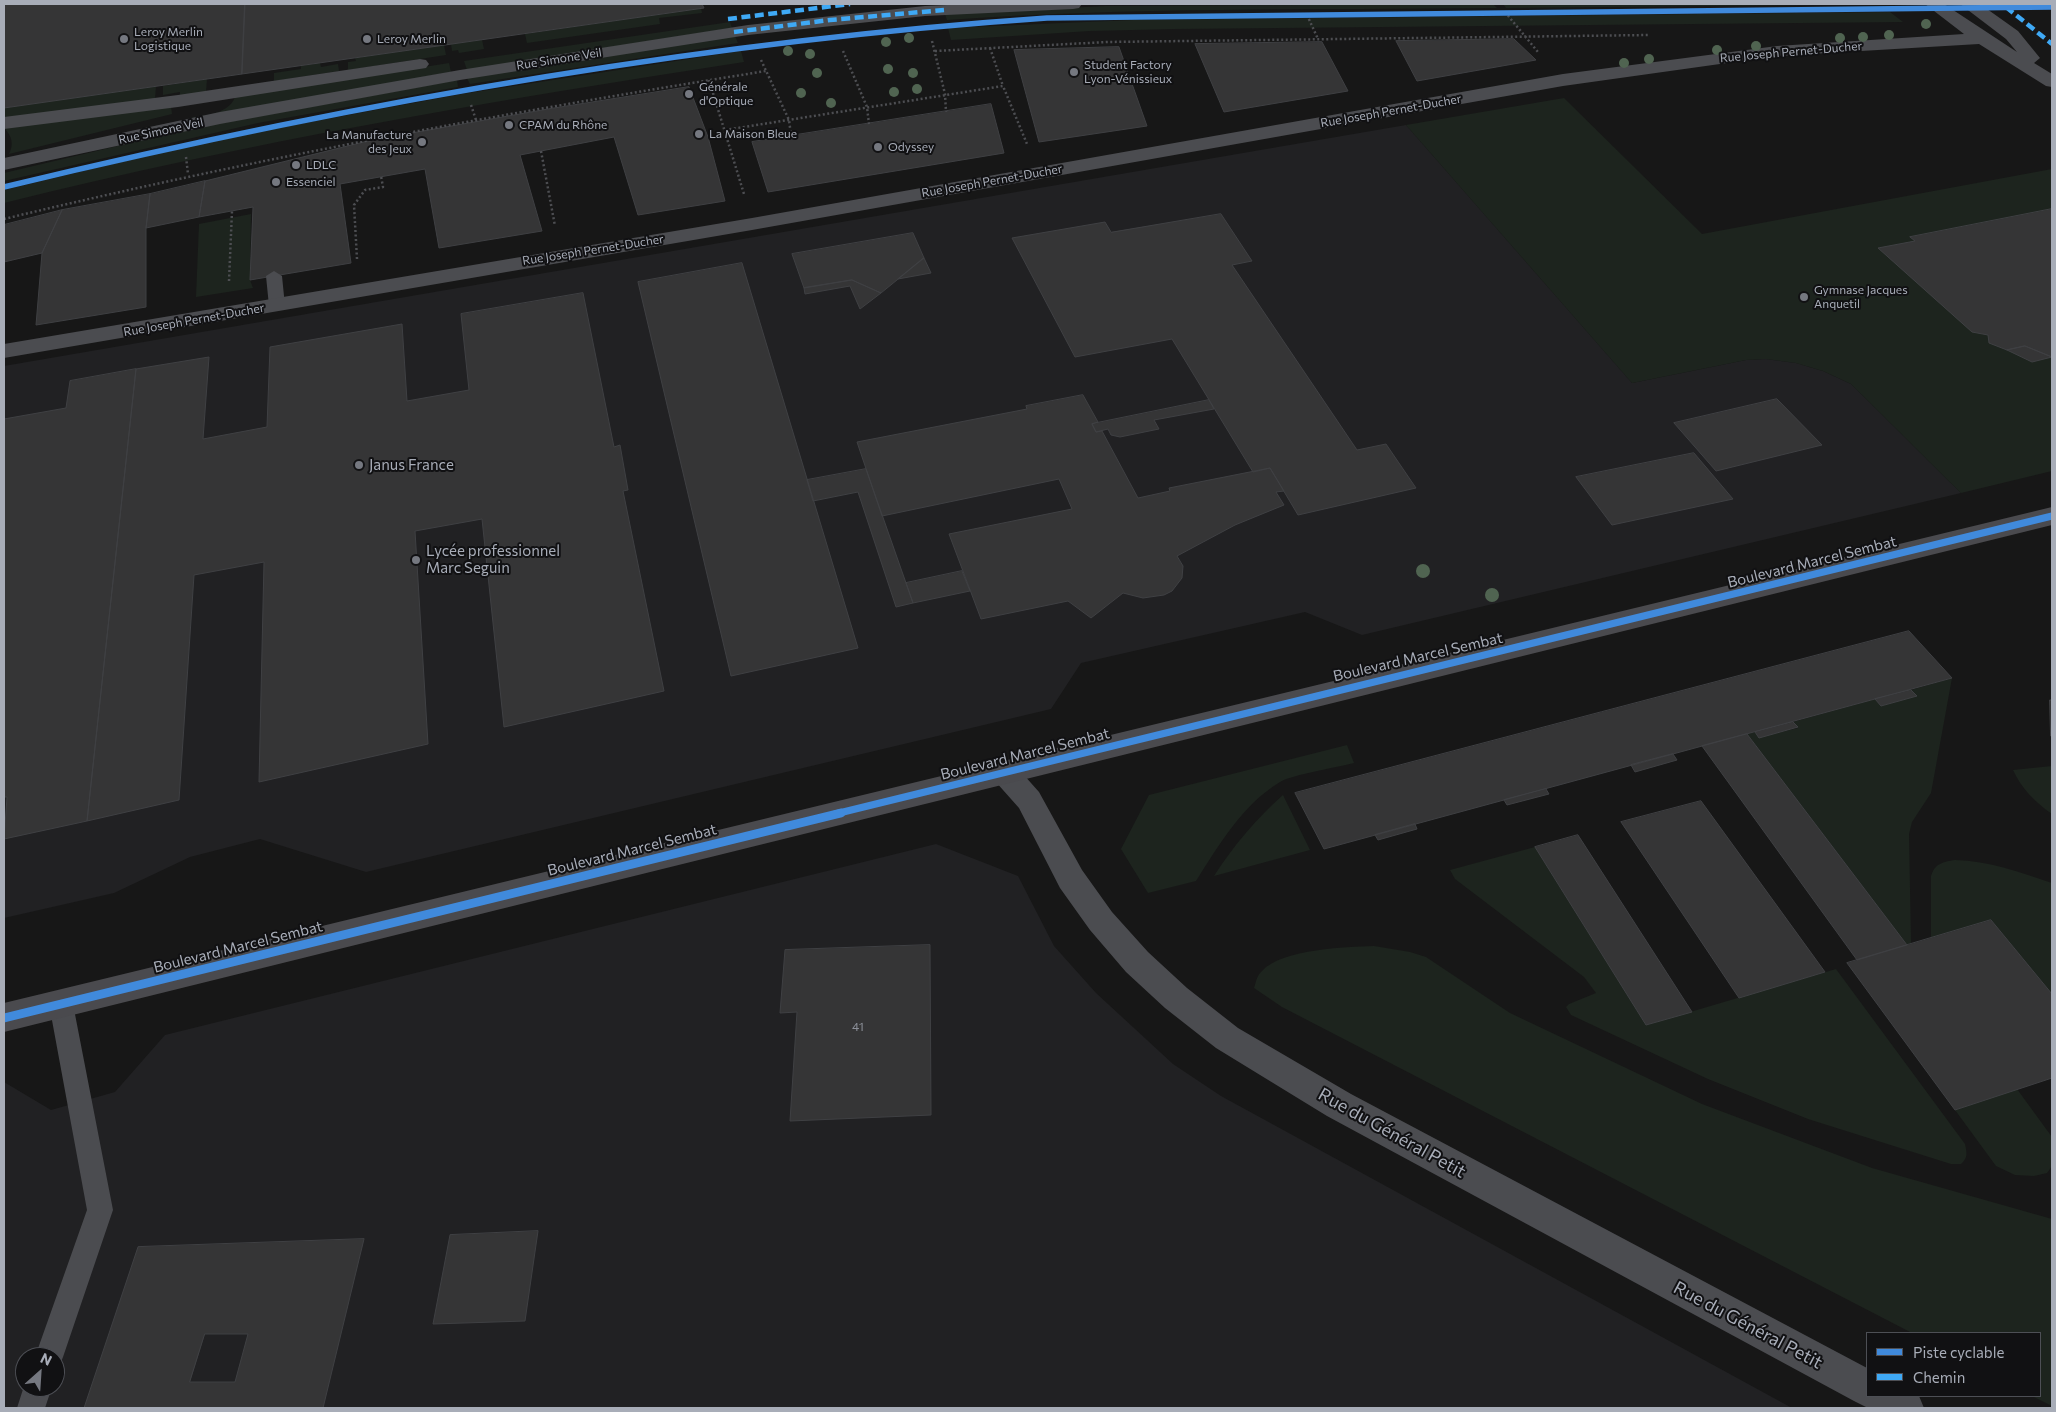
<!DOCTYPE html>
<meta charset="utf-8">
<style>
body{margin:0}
#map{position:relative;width:2056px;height:1412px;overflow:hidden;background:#171717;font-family:Commissioner,sans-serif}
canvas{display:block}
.frame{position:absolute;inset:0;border:5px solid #a8adb8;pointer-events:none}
.legend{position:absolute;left:1866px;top:1332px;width:175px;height:65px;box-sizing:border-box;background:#111113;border:1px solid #4d4f55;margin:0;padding:6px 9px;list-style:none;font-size:15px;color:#a8adb8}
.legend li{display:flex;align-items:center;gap:10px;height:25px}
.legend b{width:25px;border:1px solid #4d4f55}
.north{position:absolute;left:15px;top:1347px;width:50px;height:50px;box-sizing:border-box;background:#111113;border:1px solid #4d4f55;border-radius:50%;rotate:26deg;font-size:14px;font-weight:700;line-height:20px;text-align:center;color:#a8adb8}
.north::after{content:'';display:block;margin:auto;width:18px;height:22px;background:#757880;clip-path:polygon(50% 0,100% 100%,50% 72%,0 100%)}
</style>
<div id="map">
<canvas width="2056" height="1412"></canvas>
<div class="frame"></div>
<ul class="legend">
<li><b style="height:6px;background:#408adc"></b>Piste cyclable</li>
<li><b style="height:6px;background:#3fa9f5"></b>Chemin</li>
</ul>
<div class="north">N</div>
</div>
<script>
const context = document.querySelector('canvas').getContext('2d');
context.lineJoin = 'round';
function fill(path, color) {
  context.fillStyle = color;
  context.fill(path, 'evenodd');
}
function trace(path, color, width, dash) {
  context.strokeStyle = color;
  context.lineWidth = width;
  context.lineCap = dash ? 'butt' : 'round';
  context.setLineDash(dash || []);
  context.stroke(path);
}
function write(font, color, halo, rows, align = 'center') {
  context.font = font + ' Commissioner,sans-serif';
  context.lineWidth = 4;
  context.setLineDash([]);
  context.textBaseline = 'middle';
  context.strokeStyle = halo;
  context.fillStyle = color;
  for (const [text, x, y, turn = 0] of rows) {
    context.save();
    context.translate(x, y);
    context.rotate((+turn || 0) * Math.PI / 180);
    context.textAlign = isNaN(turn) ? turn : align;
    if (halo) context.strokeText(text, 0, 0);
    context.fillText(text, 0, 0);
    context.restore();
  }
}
fill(new Path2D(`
 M1406,125L1632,383L1746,360L1766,359L1796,363L1823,371L1851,384L1961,493L1362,635L1305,612L1081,663L1051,709L366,872L260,839L190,857L114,893L4,918V366Z
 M936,844L1018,876L1054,946L1096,993L1173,1064L1221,1096L1792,1408H4V1082L51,1110L115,1092L165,1035ZM25,1357H55V1387H25Z`), '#212123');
fill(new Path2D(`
 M1493,4L1497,8C1314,10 1129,7 947,20L945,14L1105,6Z
 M1503,4H1917L1506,8Z
 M701,8L702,13L659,18L660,24L527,43L525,34Z
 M1890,12L1903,22L1175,29L1090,31L951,40L948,28L1133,20Z
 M730,22L732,28L467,70L464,61Z
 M735,36L738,43L470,84L467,78Z
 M482,40L484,49L459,53L458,50L452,51L451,44Z
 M444,45L446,55L348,70V62L356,61L355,58Z
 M741,51L744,62C496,100 248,142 4,203V190L180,148L289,126L462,94Z
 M320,63L321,67L338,64L339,71L274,81V73L301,69V66Z
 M449,63L451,72L190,120V118C205,115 229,114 235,97Z
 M207,79L206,92L180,96V92L163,95V86Z
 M457,80L458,87L258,123L4,181V173L189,129Z
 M156,86L155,99L4,120V108Z
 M1564,98L1702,234L2052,169V471L1961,493L1851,384L1823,371L1796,363L1766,359L1746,360L1632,383L1406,125Z
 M171,106L172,114L9,154C14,144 12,136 4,128Z
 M251,214L250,280L253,288L196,297L199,224Z
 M1952,678L1931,793L1912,822L1909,834L1911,943L1907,945L1747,734L1755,732L1759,737L1798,728L1793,722L1875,699L1881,706L1916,696L1911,690Z
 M1347,745L1354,763C1338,767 1291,775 1280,782C1242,805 1219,845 1196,881L1148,893L1121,849L1149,795Z
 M2052,766V814C2036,803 2021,788 2013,770Z
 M1283,795L1310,850L1214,876C1234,845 1256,819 1283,795Z
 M1535,847L1646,1025L1836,969L1965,1144C1967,1153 1968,1158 1961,1164H1951L1808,1119L1708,1079L1571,1015L1566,1007L1569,1004L1596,993L1584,977L1455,879L1450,870Z
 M1955,860C1989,861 2020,872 2052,883V994L1991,920L1931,938V876C1935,863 1943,862 1955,860Z
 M1374,946L1410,952L1426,957L1510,1013L1702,1104L1872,1168L2052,1219V1406L2032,1396H2040V1333H1912L1282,1007L1254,988C1256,982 1257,975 1262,971C1282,949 1345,947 1374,946Z
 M2017,1089L2052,1137V1166L2047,1173L2034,1176L2015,1175L1996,1166L1955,1110Z`), '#1d241e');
const building = new Path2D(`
 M4,4H245L242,74L4,108Z
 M245,4H702L704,8L242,74Z
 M1514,39L1536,60L1417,81L1396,41Z
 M1322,42L1348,91L1224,112L1195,44Z
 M1119,47L1147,126L1039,142L1014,50Z
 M689,87L708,137L725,201L638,215L614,137L520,155L542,231L439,248L425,169L340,184L351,263L250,280L253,207L199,217L205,181L372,140L548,109Z
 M991,104L1004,153L768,192L752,142Z
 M205,181L199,217L146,228L150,194Z
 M150,194L146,228V307L36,325L42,253L62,210Z
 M2052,209V357L2025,346L2007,350L1989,343L1988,335L1972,332L1878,248L1915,241L1910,237Z
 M62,210L42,253L4,262V225Z
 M1221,214L1252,261L1232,265L1357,450L1386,444L1416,488L1298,515L1270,468L1253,472L1172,339L1075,357L1012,238L1105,222L1111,232Z
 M913,233L924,258L881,293L852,280L804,288L792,254Z
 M924,258L931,273L898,279Z
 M742,263L858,648L731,676L638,282Z
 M852,280L881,293L860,309L850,286L805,294L804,288Z
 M583,293L614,447L620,445L628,490L623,491L664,691L504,727L482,519L415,531L428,744L259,782L264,562L194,575L179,800L87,821L136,369L209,357L203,439L267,427L270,347L402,324L407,401L469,390L461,314Z
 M2025,346L2052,357L2032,362L2007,350Z
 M136,369L87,821L4,839L7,797H4V419L66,408L70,381Z
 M1083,395L1098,422L1092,424L1096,432L1102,431L1138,498L1170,491L1169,488L1270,468L1284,491L1276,492L1284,505L1235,525L1177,556L1183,566L1182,578L1172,591L1164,595L1143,598L1123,593L1091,618L1068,601L981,619L949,534L1072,509L1059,479L882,516L857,442L1027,409L1026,406Z
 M1777,399L1822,445L1716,471L1674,423Z
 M1209,400L1214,409L1154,420L1159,429L1120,437L1111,435L1108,429L1096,432L1092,424Z
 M1694,453L1733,499L1612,525L1576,477Z
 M866,469L906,583L913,603L896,607L858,492L813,501L807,480Z
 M962,571L970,591L913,603L906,583Z
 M1909,631L1952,678L1324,849L1295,793Z
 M1911,690L1917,696L1881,706L1875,699Z
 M2050,700H2052V736H2051Z
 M1793,722L1798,727L1759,738L1755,732Z
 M1747,734L1907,945L1857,960L1702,746Z
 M1673,754L1677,760L1635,772L1631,765Z
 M1546,789L1549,794L1507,805L1504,800Z
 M1701,801L1825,972L1739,998L1621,822Z
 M1415,824L1417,829L1378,840L1375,835Z
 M1578,835L1692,1012L1646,1025L1535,847Z
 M1991,920L2052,994V1078L1955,1110L1847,963Z
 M930,945L931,1115L790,1121L797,1012L780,1013L785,950Z
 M538,1231L525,1321L433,1324L450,1235Z
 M364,1239L323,1408H84L138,1247ZM205,1334H248L235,1382H190Z`);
fill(building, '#353536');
trace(building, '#3f4043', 1);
trace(new Path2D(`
 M1505,12L1538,52
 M1307,15L1318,39
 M932,41L945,94L946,112
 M990,48L1003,86
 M843,51L867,107L869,124
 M935,51L1107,42L1649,35
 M761,60L789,120L791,135
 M709,80L744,194
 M471,105L476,120
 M725,130L1003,86L1027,144
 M541,151L555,226
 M186,157L188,174
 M4,219C256,158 510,112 766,71
 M357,259L354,205L365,190L383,187L381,176
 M229,281L232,211`), '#4d4e52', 2.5, [2, 2.5]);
fill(new Path2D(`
 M274,271L282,276L285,306L283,310H271L269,306L266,276Z
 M61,993L70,996L73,1004L113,1210L63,1357L59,1367L55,1369V1357H35L87,1210L49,1004L52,996Z
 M25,1383V1387H52L45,1408H17Z`), '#4b4c50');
fill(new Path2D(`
 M969,4H1082L1079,8L1073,9L925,16L748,35L460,80L220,124L4,170V158L220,112L460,70L748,25L925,6Z
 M1925,4H1944L2017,52L2006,39L1960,4H1980L2018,31L2040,58L2034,63L2052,74V87L2046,86L1979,44L1777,56L1563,86L752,230L4,358V344L752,218L1563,74L1777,46L1964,34Z
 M420,59L426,60L429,64L426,68L178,107L4,129V117L178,95Z
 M1005,762L1015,765L1039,792L1082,870L1112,912L1148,952L1187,988L1238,1028L1351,1094L1867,1368V1396H1919L1924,1408H1868L1854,1401L1327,1116L1216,1048L1165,1008L1126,972L1090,930L1060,888L1019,808L995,781L991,773L995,765Z`), '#4b4c50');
fill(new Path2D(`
 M2052,507V525L4,1032V1003Z`), '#4a4a4e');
trace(new Path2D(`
 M2006,7L2052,44
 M728,19L850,4
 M734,32L830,20L944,10`), '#3fa9f5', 4.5, [9, 4.5]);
trace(new Path2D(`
 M4,187C347,104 695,42 1047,18L2052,7`), '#408adc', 5.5);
trace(new Path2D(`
 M835,814L2052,516`), '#408adc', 7);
trace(new Path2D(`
 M4,1018L841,813`), '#408adc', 9);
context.fillStyle = '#506451';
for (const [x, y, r] of [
 [1926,24,5],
 [1889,35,5],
 [1863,37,5],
 [909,38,5],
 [1840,38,5],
 [886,42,5],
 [1756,46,5],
 [1717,50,5],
 [788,51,5],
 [810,54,5],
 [1649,59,5],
 [1624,63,5],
 [888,69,5],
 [817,73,5],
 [913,73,5],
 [917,89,5],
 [894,92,5],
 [801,93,5],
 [831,103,5],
 [1423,571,7],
 [1492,595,7]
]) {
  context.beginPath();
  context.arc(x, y, r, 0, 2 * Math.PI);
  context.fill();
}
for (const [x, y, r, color] of [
 [124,39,5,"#757880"],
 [367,39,5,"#757880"],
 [1074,72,5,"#757880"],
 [689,94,5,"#757880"],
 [509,125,5,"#757880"],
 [699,134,5,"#757880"],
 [422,142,5,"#757880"],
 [878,147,5,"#757880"],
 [296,165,5,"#757880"],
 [276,182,5,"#757880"],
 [1804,297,5,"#757880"],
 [359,465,5,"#757880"],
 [416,560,5,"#757880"]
]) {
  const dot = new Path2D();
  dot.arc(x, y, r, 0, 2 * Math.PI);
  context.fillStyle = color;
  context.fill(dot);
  trace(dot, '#111113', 2);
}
write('12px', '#a8adb8', '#111113', [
 ["Leroy Merlin",134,32],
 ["Logistique",134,46],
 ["Leroy Merlin",377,39],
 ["Student Factory",1084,65],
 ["Lyon-Vénissieux",1084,79],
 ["Générale",699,87],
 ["d'Optique",699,101],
 ["CPAM du Rhône",519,125],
 ["La Maison Bleue",709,134],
 ["La Manufacture",412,135,"right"],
 ["des Jeux",412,149,"right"],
 ["Odyssey",888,147],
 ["LDLC",306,165],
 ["Essenciel",286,182],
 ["Gymnase Jacques",1814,290],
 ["Anquetil",1814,304]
], 'left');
write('12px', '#a8adb8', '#111113', [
 ["Rue Joseph Pernet-Ducher",1791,52,-5],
 ["Rue Simone Veil",559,59,-9],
 ["Rue Joseph Pernet-Ducher",1391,111,-10],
 ["Rue Simone Veil",161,131,-12],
 ["Rue Joseph Pernet-Ducher",992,181,-10],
 ["Rue Joseph Pernet-Ducher",593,250,-9],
 ["Rue Joseph Pernet-Ducher",194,320,-10]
]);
write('12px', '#8b8f98', null, [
 ["41",858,1027]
]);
write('15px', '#a8adb8', '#111113', [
 ["Janus France",369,465],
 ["Lycée professionnel",426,551],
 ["Marc Seguin",426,568]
], 'left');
write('15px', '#a8adb8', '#111113', [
 ["Boulevard Marcel Sembat",1812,562,-14],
 ["Boulevard Marcel Sembat",1418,657,-13],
 ["Boulevard Marcel Sembat",1025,754,-14],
 ["Boulevard Marcel Sembat",632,850,-14],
 ["Boulevard Marcel Sembat",238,947,-14]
]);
write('18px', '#a8adb8', '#111113', [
 ["Rue du Général Petit",1392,1133,29],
 ["Rue du Général Petit",1748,1325,28]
]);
</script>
